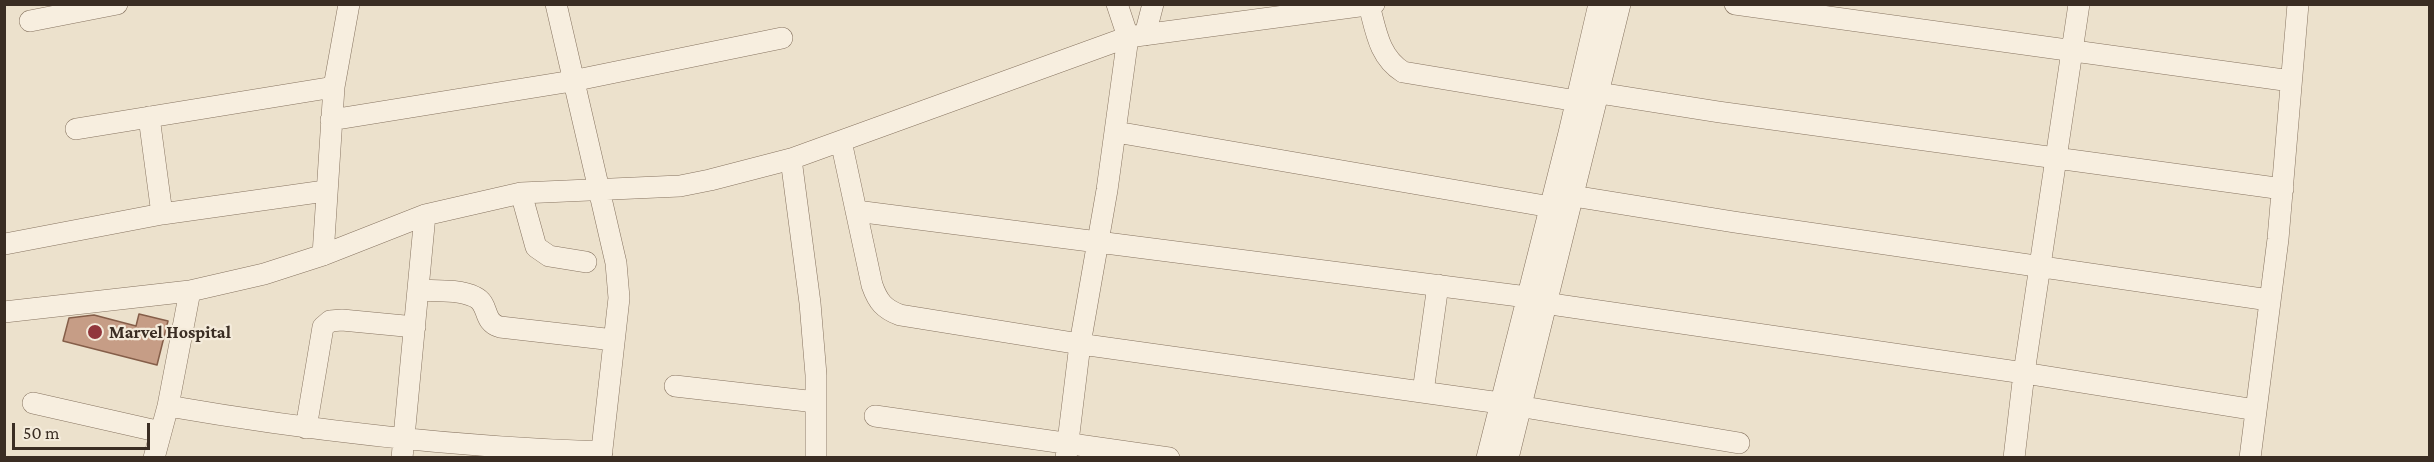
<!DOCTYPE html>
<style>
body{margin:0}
#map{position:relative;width:2434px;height:462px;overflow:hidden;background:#ece1cc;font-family:"Crimson Pro",serif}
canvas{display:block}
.frame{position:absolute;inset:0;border:6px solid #3a2d23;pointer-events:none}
.scale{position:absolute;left:12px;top:423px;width:138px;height:27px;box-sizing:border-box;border:3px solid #3a2d23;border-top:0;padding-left:8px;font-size:18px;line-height:21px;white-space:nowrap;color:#3a2d23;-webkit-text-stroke:4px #f4ebdb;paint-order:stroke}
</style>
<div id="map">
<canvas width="2434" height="462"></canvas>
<div class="frame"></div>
<div class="scale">50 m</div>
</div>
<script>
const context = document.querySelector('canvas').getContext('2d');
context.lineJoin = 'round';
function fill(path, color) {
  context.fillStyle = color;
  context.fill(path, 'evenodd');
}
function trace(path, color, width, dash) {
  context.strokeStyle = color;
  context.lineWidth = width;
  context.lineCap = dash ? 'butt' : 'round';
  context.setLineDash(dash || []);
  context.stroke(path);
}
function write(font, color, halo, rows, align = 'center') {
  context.font = font + ' "Crimson Pro",serif';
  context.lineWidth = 4.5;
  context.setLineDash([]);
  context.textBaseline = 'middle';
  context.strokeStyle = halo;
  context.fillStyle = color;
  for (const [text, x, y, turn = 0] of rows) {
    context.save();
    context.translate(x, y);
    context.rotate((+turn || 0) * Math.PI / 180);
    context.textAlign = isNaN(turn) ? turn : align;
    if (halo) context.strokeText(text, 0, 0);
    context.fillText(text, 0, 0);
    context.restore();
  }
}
const building = new Path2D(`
 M139,314L168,321L157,365L63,341L69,318L94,315L136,326Z`);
fill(building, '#c69d86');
trace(building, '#855e49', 1.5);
const minor = new Path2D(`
 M556,4L616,263L619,298L601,458
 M1735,4L2291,81
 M1369,5C1376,31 1379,57 1403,72L1577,101
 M30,21L117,4
 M1145,35L1153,4
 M1599,93L1719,112L2283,189
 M331,120L572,81L782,38
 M76,129L334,87
 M1116,132L1551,207
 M841,141L872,285C878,302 884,309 900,315L1080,344L1500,403L1739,443
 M791,159L810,303L816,375V458
 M521,193L536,247L549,256L586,262
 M1573,196L1734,222L2269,300
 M856,211L1527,297
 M162,214L325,191
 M5,244L162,214L149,117
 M323,255L334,87L349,4
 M418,290C435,291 459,289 475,297C490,304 482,322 500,327L614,340
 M1544,303L2024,373L2079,4
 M4,312L190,291L264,274L323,255L425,215L521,193L680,186L710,180L791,159L1128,37L1374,4
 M675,386L816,402
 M1423,392L1438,285
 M33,403L161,432
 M168,406C312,431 456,447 602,452
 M875,416L1169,458
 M306,428L323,327L330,321L342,320L415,327
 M154,458L168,406L190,291
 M402,458L425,215
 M1066,458L1080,344L1107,190L1128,37L1117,4
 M1487,458L1569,133L1599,4
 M1508,458L1620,4
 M2014,458L2024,373L2256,410
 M2250,458L2278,239L2298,4`);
trace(minor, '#877461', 22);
trace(minor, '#f7eedf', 21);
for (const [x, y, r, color] of [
 [95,332,8,"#91363c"]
]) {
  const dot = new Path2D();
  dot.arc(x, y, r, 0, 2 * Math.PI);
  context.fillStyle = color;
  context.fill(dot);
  trace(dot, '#f4ebdb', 2);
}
write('bold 18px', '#3a2d23', '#f4ebdb', [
 ["Marvel Hospital",109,332]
], 'left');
</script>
